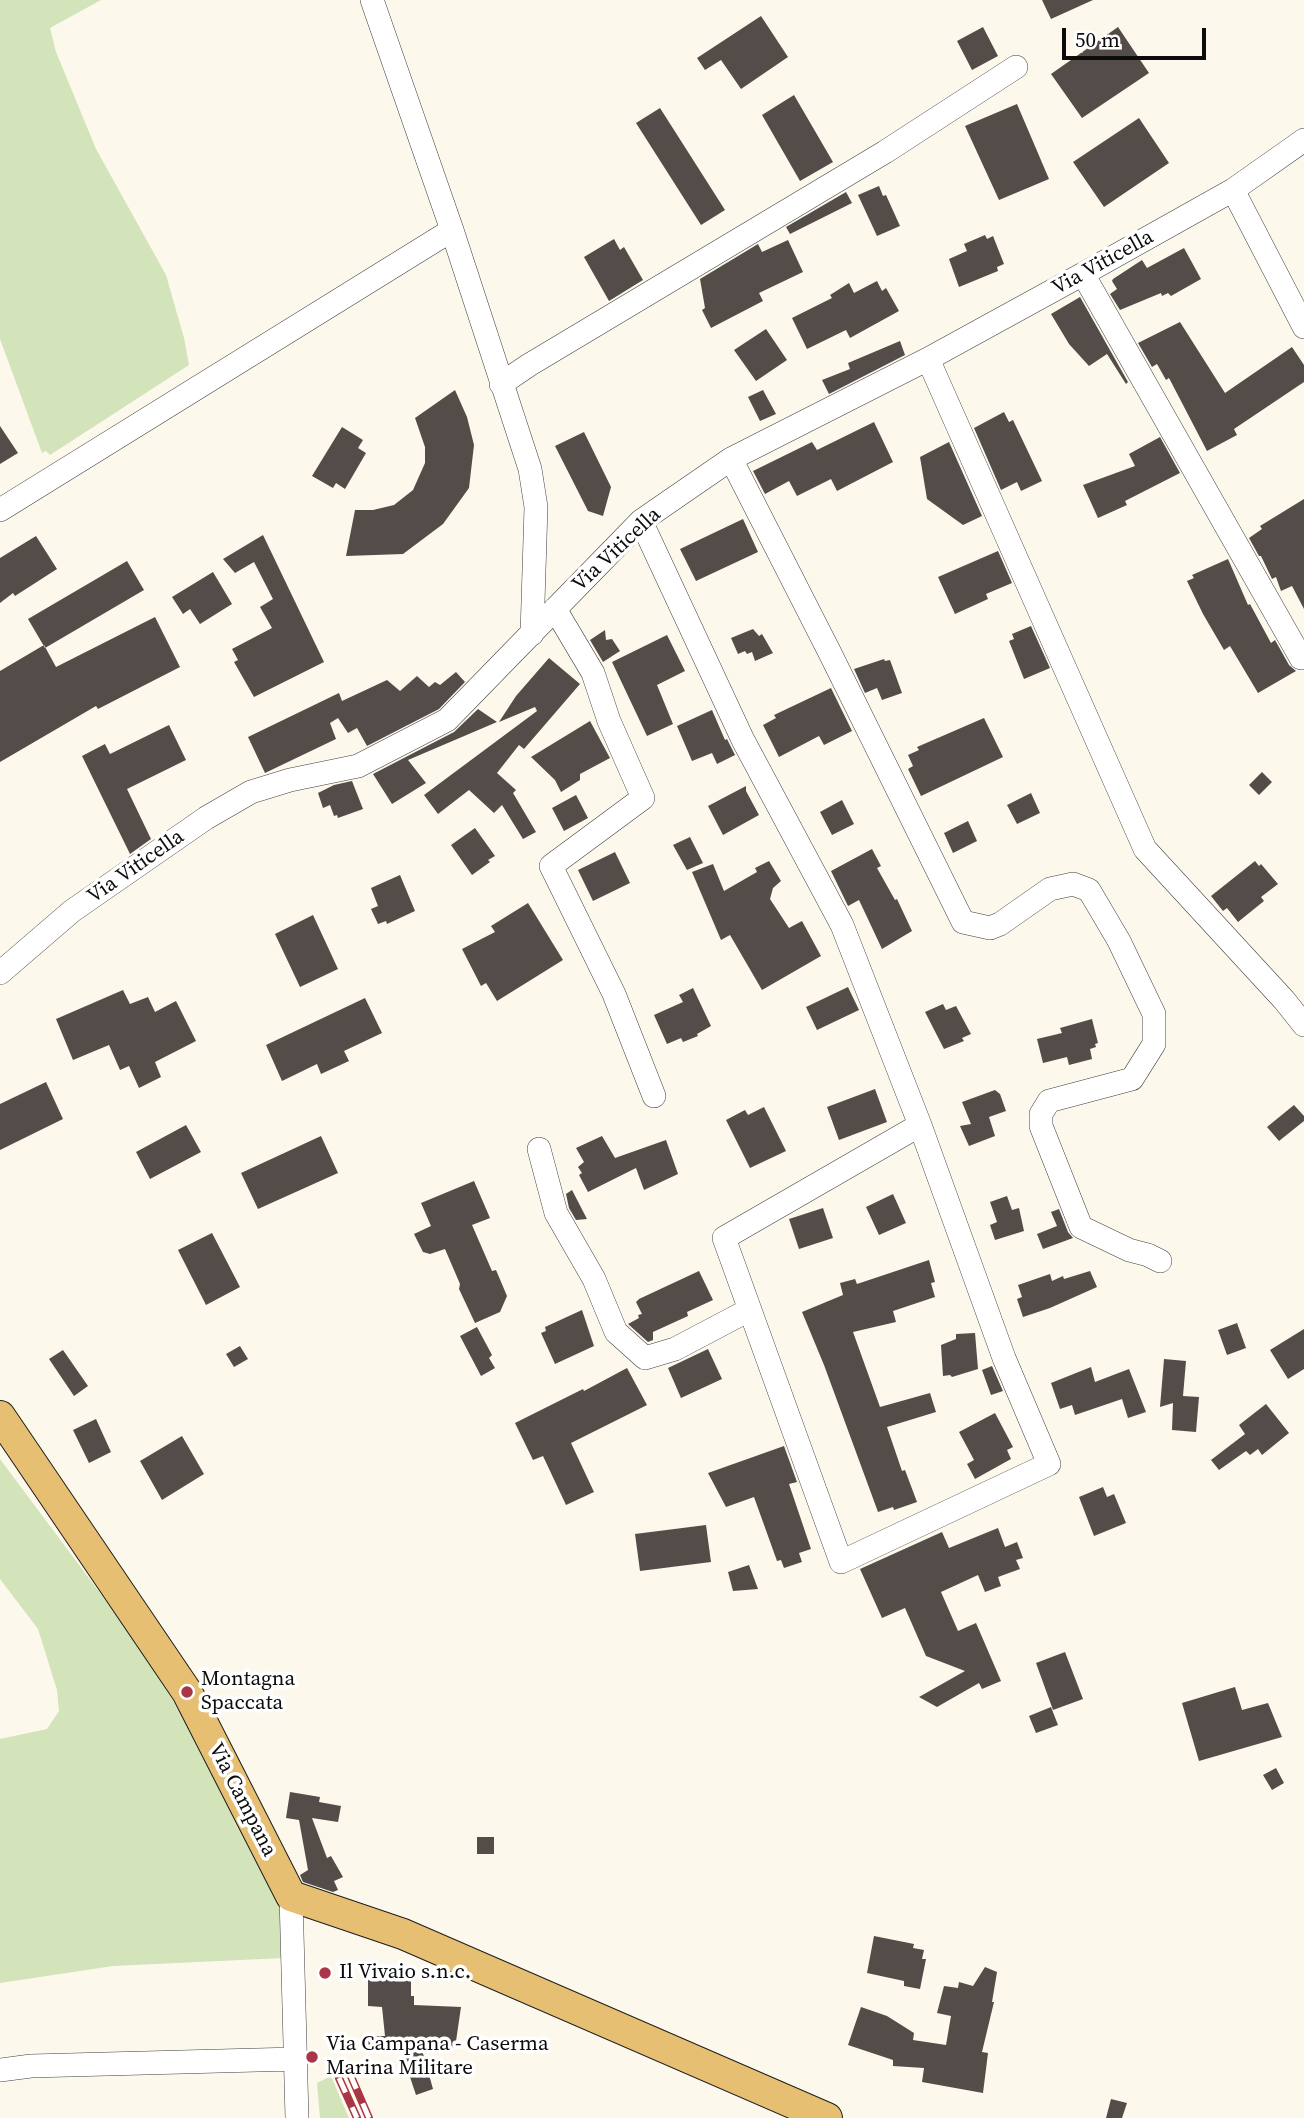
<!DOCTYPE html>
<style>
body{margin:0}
#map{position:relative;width:1304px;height:2118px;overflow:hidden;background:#fdf8ec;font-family:"Source Serif 4",serif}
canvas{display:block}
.scale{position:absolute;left:1062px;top:28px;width:144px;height:32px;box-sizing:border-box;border:4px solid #0c0c0c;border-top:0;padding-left:9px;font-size:21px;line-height:24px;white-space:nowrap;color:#0c0c0c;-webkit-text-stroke:5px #fff;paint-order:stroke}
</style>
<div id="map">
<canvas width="1304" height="2118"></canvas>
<div class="scale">50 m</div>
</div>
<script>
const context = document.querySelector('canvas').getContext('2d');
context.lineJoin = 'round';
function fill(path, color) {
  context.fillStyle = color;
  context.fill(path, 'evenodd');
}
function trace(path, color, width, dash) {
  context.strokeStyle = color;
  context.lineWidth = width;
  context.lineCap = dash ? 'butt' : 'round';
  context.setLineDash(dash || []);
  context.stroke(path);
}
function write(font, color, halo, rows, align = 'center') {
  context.font = font + ' "Source Serif 4",serif';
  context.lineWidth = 7;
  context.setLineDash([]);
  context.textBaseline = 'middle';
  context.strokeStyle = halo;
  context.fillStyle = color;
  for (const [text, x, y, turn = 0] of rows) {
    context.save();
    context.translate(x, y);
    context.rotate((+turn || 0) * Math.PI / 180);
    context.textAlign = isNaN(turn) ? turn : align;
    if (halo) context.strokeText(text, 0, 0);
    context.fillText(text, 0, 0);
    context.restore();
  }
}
fill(new Path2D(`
 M0,0H101L50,28L56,52L96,149L166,275L184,338L189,365L50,455L46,451L42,453L0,339Z
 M0,1459L138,1644L246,1819L282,1898L283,1958L113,1966L0,1983V1739L47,1729L59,1711L57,1690L38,1629L0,1579Z
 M331,2076L349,2118H320L317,2083Z`), '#d3e3ba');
fill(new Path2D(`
 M1042,0H1093L1051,19Z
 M761,16L788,57L741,89L721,60L705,70L697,58Z
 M983,27L998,56L972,70L957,41Z
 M1118,27L1149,73L1082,118L1051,74Z
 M794,95L833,162L800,181L762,115Z
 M1017,104L1049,179L999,200L965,126Z
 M660,108L725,210L701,225L636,123Z
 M1139,118L1169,163L1104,207L1073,162Z
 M879,186L883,196L886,195L900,226L877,236L858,195Z
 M846,192L852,203L790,234L786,227Z
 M985,235L987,239L993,236L1004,264L997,267L998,271L959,287L949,259L967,251L964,244Z
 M614,239L620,250L624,247L643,280L609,301L584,257Z
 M788,240L803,272L759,293L763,301L711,328L702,310L705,308L700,279L758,244L762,252Z
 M1184,248L1201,279L1171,296L1168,293L1162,296L1161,293L1120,310L1110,294L1117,289L1112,281L1113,279L1142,260L1147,268Z
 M877,281L882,291L886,288L899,311L850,338L846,330L807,349L792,318L832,298L830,295L849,283L854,293Z
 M1080,297L1128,382L1126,384L1107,354L1089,366L1069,344L1051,314Z
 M1180,322L1225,393L1292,347L1304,365V382L1234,429L1237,435L1207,451L1169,378L1166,380L1157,364L1152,367L1138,343Z
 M766,329L787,360L756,381L734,350Z
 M900,341L905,355L829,394L822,380L850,369L848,363Z
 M455,390L467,417L474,445L469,488L443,524L403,554L346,556L355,510H373L394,505L413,490L425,463V447L415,418Z
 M763,390L776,414L760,421L748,397Z
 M1004,412L1009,422L1013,420L1042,481L1021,491L1017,482L1001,490L974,428Z
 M874,422L893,462L837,491L831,479L797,496L789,481L765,494L753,471L812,442L817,450Z
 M0,426L18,453L0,464Z
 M342,427L363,440L358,448L366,453L345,489L336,483L333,488L312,476Z
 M584,432L611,487L603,516L588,511L555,446Z
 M1160,437L1180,473L1125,501L1127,505L1098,518L1083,485L1135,466L1129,454Z
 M949,442L982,516L963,525L927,499L920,457Z
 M1304,499V609L1292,586L1281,591L1276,577L1272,579L1261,556H1259L1249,538L1262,529L1260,526Z
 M743,519L758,552L696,581L680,549Z
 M263,535L324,662L254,697L234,662L238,660L232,649L272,628L260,607L273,599L254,562L235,573L223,559Z
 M36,536L57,569L15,596L13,593L0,603V558Z
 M998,551L1012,583L986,594L988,599L955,614L938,577Z
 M1228,559L1248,605L1250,604L1271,643L1275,640L1289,665L1296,671L1258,693L1230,646L1224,650L1203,614L1187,581L1194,578L1192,575Z
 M127,561L144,590L45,648L28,619Z
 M213,572L232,604L200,624L190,609L183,614L172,597Z
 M155,617L180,667L98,709L96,706L0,762V671L44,645L56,667Z
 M1031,626L1050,668L1024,679L1009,641L1014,639L1012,634Z
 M753,629L759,636L762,634L773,653L755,661L752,652L747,654L745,651L738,654L731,638Z
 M605,630L606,640L612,639L620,651L603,662L590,640Z
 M667,635L685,671L657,685L673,724L647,736L612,662Z
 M549,658L580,684L524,749L519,745L497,773L516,790L513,793L536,832L523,839L502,805L494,813L469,790L438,814L424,795L537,711L535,707L499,722L516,696Z
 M884,659L885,661L890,660L902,693L882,700L877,688L865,693L854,669Z
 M456,672L465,682L439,709L367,746L357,728L348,733L338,718L330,723L336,739L265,773L248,737L339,693L342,701L387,680L400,691L417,676L429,687L435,682L440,685Z
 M831,688L852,731L824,745L819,736L779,757L763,725L776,718L774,715Z
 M478,709L497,722L408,760L426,783L392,804L373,774L454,732Z
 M712,710L725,740L727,739L735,755L717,764L712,753L692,761L677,726Z
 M984,718L1003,757L921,796L908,769L913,766L908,755L919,750L917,747Z
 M590,721L610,758L580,774V780L561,792L555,780L531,757Z
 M169,725L186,760L127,789L151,839L130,854L82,756L105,744L110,754Z
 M1262,772L1272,782L1259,795L1249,785Z
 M352,781L363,809L338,818L337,815L334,816L330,805L323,808L318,793L334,785Z
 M746,786V791L759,815L723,835L708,806Z
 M1031,793L1040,813L1017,824L1007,805Z
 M576,795L588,818L564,831L552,808Z
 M842,800L854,824L832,835L820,812Z
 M968,821L977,841L953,853L944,833Z
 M475,828L495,856L488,860L490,862L472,875L451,845Z
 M690,837L703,863L687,870L673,845Z
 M872,849L881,866L877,868L895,900L897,899L912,931L882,949L859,900L848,906L831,871Z
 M615,852L630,883L593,901L578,870Z
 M769,861L781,881L773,888L770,899L789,928L802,921L821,956L762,990L730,935L721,940L692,872L713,864L724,891L757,872L755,868Z
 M1255,861L1259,866L1261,864L1278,884L1261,897L1264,901L1238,922L1227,908L1223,911L1211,896Z
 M400,875L415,911L387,924L386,921L378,924L371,909L378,906L371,888Z
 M528,903L563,960L497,1001L486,983L481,986L462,949L495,932L491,926Z
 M313,915L338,969L300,987L275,934Z
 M848,987L859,1010L817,1030L806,1007Z
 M693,988L711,1026L697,1034L698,1036L683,1042L681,1038L667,1044L654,1015L683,1002L679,995Z
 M123,990L130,1004L148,997L155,1012L176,1001L196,1041L155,1062L161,1077L139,1088L129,1066L120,1070L109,1045L73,1060L56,1019Z
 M365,998L382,1033L344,1051L349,1061L321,1074L317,1064L282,1081L266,1045Z
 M943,1004L946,1010L956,1006L971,1034L962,1038L964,1041L944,1049L925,1012Z
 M1092,1019L1098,1043L1095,1044L1096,1047L1090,1049L1092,1059L1069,1065L1067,1057L1043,1063L1037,1039L1062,1033L1060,1028Z
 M46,1082L63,1119L0,1150V1104Z
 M875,1089L887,1122L839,1140L827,1107Z
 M995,1090L1000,1094L1006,1111L989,1117L995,1136L969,1146L960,1126L971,1124L962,1102Z
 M1294,1105L1304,1116V1121L1279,1141L1267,1127Z
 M764,1107L786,1151L750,1168L726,1120L745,1110L748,1115Z
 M186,1125L201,1152L150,1179L136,1152Z
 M321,1136L338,1173L258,1209L241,1173Z
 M602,1136L615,1158L666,1140L678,1174L644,1190L636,1168L588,1192L579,1175L582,1173L578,1167L584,1162L576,1148Z
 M474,1181L490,1218L472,1225L492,1271L496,1270L507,1296L500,1312L475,1323L459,1289L460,1284L445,1249L430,1254L423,1252L414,1234L431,1226L421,1203Z
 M572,1190L587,1219L576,1220L569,1208L566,1194Z
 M893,1194L906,1223L879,1235L866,1207Z
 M1007,1196L1012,1210L1019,1208L1024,1231L995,1240L990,1225L997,1222L990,1202Z
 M823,1208L833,1238L799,1249L789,1219Z
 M1059,1209L1068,1232L1073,1238L1043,1249L1037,1234L1057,1226L1051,1212Z
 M212,1233L240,1287L206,1305L178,1250Z
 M929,1260L935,1282L931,1283L935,1297L893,1311L896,1322L853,1332L880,1407L930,1393L936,1412L887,1427L902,1471L905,1470L917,1502L894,1510L893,1507L878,1512L824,1365L802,1312L843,1295L840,1283L855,1279L857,1284Z
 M699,1271L713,1300L687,1312L688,1316L653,1332V1340L648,1342L628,1324L639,1318L638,1315L642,1314L636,1302L639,1299Z
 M1090,1271L1097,1287L1050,1308L1023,1317L1017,1299L1022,1297L1018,1285L1050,1274L1052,1281L1063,1276L1064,1279Z
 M582,1310L594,1346L555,1364L541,1333L546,1331L545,1327Z
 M1237,1323L1246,1348L1227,1355L1218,1330Z
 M477,1327L492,1355L489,1358L495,1368L481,1376L460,1336Z
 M1304,1329V1369L1288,1379L1270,1350Z
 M975,1333L978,1369L952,1377L950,1375L943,1376L941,1345L956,1339V1334Z
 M240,1346L248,1359L234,1367L226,1354Z
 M708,1349L722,1379L681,1398L668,1368Z
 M63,1350L88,1386L74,1396L49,1359Z
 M1164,1359L1186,1361L1183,1396L1199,1397L1196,1432L1172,1430L1173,1403L1160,1407Z
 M992,1366L1003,1391L991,1395L982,1370Z
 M1091,1367L1095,1382L1129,1369L1146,1412L1128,1418L1122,1399L1075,1415L1072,1405L1060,1409L1051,1383Z
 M627,1368L647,1405L571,1443L594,1492L566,1505L543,1456L533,1460L515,1423L583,1389L584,1391Z
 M1266,1404L1289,1433L1262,1455L1258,1449L1250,1455L1246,1451L1219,1470L1211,1460L1245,1434L1239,1425Z
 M995,1413L1013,1447L1007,1450L1011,1459L975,1479L967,1464L974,1460L959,1432Z
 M96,1419L111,1452L89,1463L73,1430Z
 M182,1436L204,1474L162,1500L140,1461Z
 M784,1446L797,1482L789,1484L811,1549L799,1553L802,1562L784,1568L781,1560L777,1561L754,1497L726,1507L708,1473Z
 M1103,1487L1107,1497L1114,1494L1126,1523L1094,1536L1079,1497Z
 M706,1525L711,1562L640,1571L635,1534Z
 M998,1528L1005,1547L1017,1542L1023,1558L1016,1560L1020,1569L998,1577L1001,1586L985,1592L978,1575L941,1592L958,1631L976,1623L1001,1681L982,1689L979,1683L937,1707L919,1697L965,1671L926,1656L905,1608L882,1618L860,1569L942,1532L949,1548Z
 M749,1565L758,1589L733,1591L728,1572Z
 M1065,1652L1083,1699L1053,1710L1036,1663Z
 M1235,1687L1242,1710L1268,1703L1282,1737L1199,1761L1182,1703Z
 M1051,1707L1058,1725L1036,1733L1029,1716Z
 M1276,1768L1284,1783L1272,1790L1263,1775Z
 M290,1792L320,1797L319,1802L341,1806L338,1822L312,1818L327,1858L331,1856L343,1877L334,1881L338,1890L333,1892L303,1882L300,1875L308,1870L299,1820L286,1818Z
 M477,1837H494V1854H477Z
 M874,1936L914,1944L913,1948L924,1950L922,1959H926L920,1989L904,1986V1981L867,1973Z
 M383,1966L411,1967V1996H414V2005L461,2007L455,2048L430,2045V2049L422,2050L433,2089L416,2095L402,2053L369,2051L368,2036H385L382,2007L368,2006V1968Z
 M985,1967L997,1972L992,2002H994L982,2052L988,2053L983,2093L922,2082L924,2068L893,2066V2060L848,2045L861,2007L887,2016L914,2033L913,2040L946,2045L951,2016L937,2013L944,1986L958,1988L959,1982L973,1986Z
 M1111,2099L1127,2103L1122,2118H1106Z`), '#534c49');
const minor = new Path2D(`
 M372,0L452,230L530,469L536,507L532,634
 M1233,190L1304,327
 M1083,274L1301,658
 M928,359L1145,849L1284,1000L1304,1025
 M501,384L529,365L885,152L1016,67
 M731,459L830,653L963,922L990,928L1000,924L1050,889L1073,884L1089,890L1119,941L1154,1014V1044L1132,1079L1049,1101L1041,1114V1126L1081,1227L1129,1250L1148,1255L1160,1261
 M0,510L452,230
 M641,521L743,740L842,925L920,1125L1004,1358L1049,1464L841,1562L724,1238L920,1125
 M555,609L593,673L609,721L643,798L551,866L614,994L654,1096
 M0,973L72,911L206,818L251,792L290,780L358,766L447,720L641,521L731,459L928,359L1083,274L1233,190L1304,140
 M539,1149L556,1213L594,1279L616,1332L645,1358L675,1349L749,1310
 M291,1896L297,2118
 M0,2070L31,2066L295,2059`);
const major = new Path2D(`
 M0,1416L187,1692L291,1896L403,1934L827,2118`);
trace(minor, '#3f3f3f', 24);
trace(major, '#1d1d1d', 32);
trace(minor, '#fff', 23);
trace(major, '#e7bf72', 30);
const rail = new Path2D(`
 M350,2074L369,2118
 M339,2078L357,2118`);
trace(rail, '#aa3546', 8);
trace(rail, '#fff', 5, [16]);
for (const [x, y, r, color] of [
 [187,1692,7,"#aa3546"],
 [325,1973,7,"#aa3546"],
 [312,2057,7,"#aa3546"]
]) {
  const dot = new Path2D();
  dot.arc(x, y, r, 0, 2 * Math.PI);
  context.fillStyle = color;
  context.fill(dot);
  trace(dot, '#fff', 2.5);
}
write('21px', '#0c0c0c', '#fff', [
 ["Via Viticella",1103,263,-29],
 ["Via Viticella",617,550,-43],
 ["Via Viticella",136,867,-35],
 ["Via Campana",242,1800,63]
]);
write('21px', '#0c0c0c', '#fff', [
 ["Montagna",201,1680],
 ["Spaccata",201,1704],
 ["Il Vivaio s.n.c.",339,1973],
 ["Via Campana - Caserma",326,2045],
 ["Marina Militare",326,2069]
], 'left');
</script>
